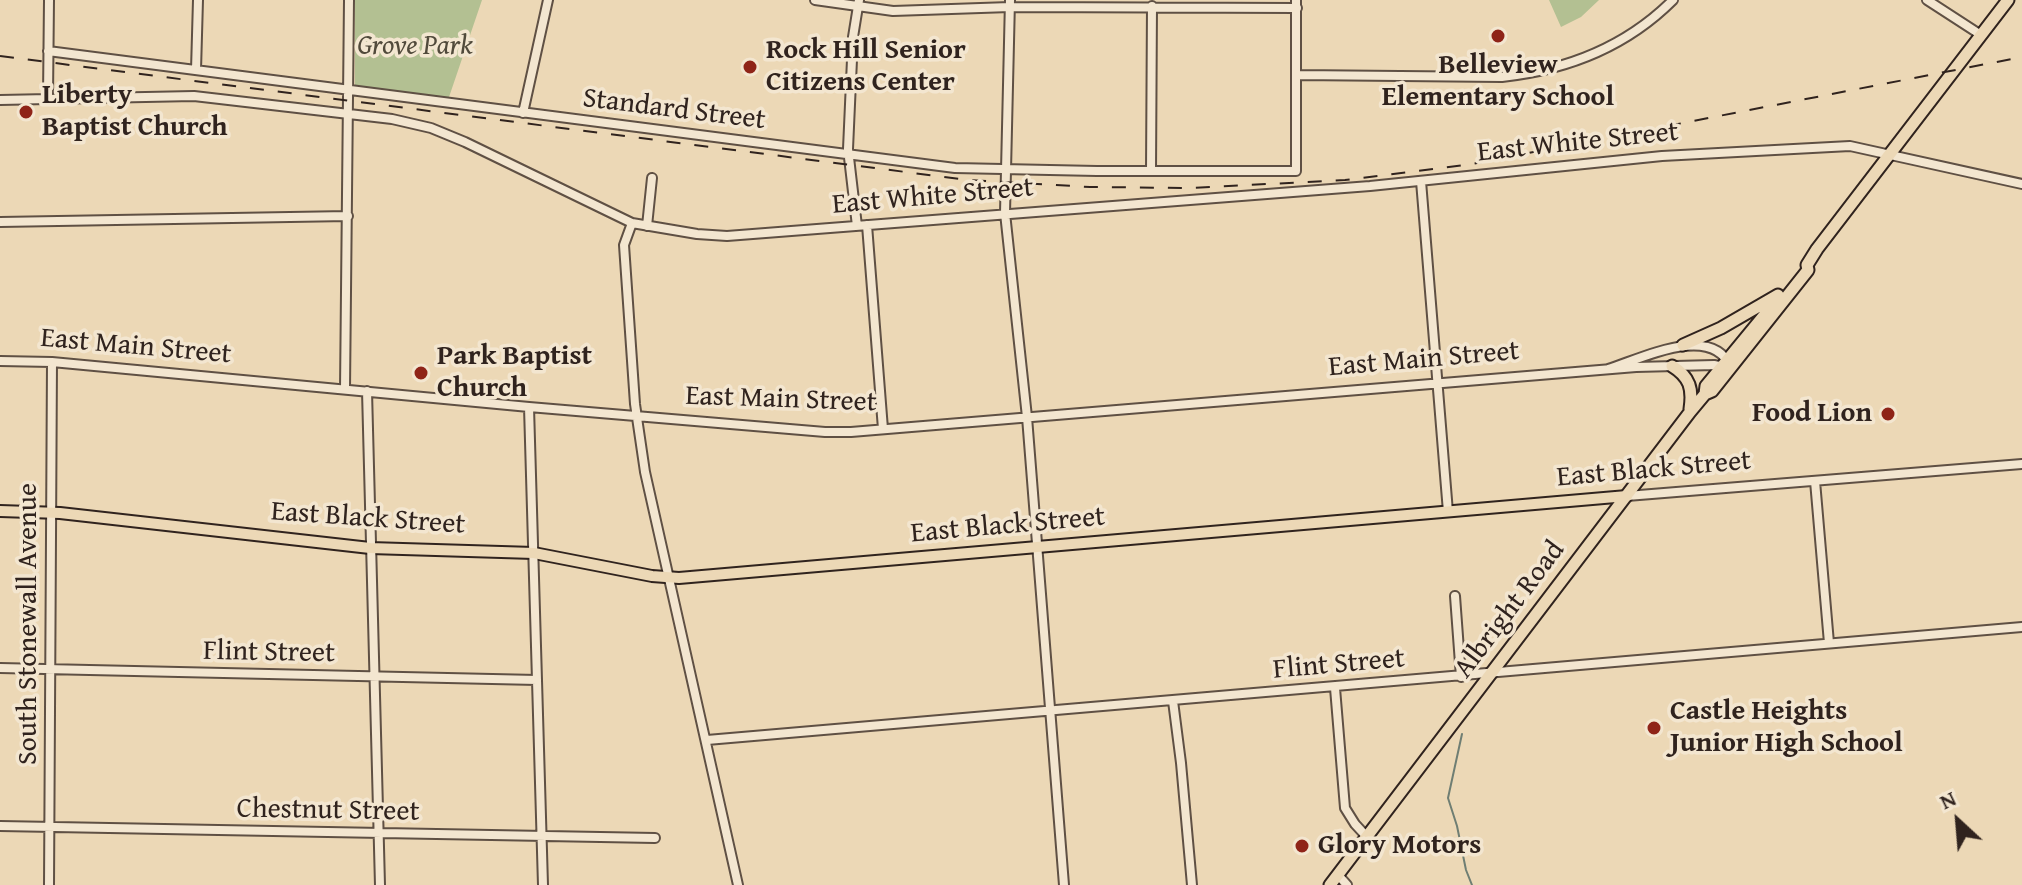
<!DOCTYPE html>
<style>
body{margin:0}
#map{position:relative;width:2022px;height:885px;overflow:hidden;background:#ecd8b6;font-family:"Gentium Book Plus",serif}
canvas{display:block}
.north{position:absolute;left:1918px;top:781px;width:80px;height:80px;-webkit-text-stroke:6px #f3e6d0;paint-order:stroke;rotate:334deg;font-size:22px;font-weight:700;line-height:32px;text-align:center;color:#30231e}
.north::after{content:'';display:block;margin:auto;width:28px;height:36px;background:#30231e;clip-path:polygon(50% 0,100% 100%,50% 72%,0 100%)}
</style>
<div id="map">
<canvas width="2022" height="885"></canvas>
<div class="north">N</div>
</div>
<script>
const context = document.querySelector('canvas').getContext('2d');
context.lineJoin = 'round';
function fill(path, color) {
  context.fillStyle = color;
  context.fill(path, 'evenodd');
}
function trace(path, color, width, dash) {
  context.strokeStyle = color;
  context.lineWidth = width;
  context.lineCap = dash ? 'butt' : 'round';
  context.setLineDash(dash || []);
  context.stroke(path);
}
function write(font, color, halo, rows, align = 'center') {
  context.font = font + ' "Gentium Book Plus",serif';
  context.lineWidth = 7;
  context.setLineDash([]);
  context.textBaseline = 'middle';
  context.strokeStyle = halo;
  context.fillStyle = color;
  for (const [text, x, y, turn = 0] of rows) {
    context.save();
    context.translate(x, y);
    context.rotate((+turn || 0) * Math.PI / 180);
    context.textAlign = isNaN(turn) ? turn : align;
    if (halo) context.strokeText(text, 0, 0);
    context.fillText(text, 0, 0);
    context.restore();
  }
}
fill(new Path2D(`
 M355,0H482L448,100L355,85Z
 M1549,0H1599L1581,17L1561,27Z`), '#b3c092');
trace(new Path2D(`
 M1462,734L1448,798L1457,826L1466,870L1472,885`), '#6f7e73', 2);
const minor = new Path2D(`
 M815,0L893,11L1010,7L1297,8
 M1010,0L1005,213L1027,417L1064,885
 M1927,0L1981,35
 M48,51L955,168L1097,171H1296V0
 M196,70L198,0
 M1298,75L1502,77C1567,70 1626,47 1673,0
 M48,97L49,0
 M0,100L194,96L392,119L431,128L465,142L632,223L697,234L727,236L1370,186L1662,156L1850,146L2022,184
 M523,113L548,0
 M1151,171L1152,6
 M1421,181L1448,512
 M0,222L348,216
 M632,223L624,245L635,404L645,472L738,885
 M867,225L883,429
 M647,226L652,178
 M857,226L848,149L853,37L859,0
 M0,361L52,362L529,407L825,432H851L1636,367L1714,365L1731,368C1713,322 1641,359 1608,369
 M345,389L349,0
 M367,391L380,885
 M529,407L543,885
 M1815,481L1829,643
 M1627,496L2022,464
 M1455,596L1461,677
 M0,668L537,680
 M1335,688L1345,808L1355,824L1367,837
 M1173,701L1181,763L1192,885
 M707,740L2022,627
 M0,826L655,838
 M1338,875L1347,885
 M49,885L52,362`);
const major = new Path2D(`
 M0,511L60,513L370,548L534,553L652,576L679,578L1627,496`);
const highway = new Path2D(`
 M1683,345L1721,328L1778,295
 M1672,366C1690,377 1693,389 1690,409
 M1705,394L1706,386L1776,301
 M1330,885L1690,412L1705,394L1712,391L1808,270L1807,265L1817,249L2008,0`);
trace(minor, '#5f5044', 12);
trace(major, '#30231e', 14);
trace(highway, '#30231e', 15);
trace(minor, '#f3e6d0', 8);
trace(major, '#ecd8b6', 10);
trace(highway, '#ecd8b6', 11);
trace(new Path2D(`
 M0,56L968,180L1090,187L1191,188L1345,180L1472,164L2022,57`), '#30231e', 2, [14, 14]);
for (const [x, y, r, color] of [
 [1498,36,8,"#8f2418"],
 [750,67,8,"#8f2418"],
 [26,112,8,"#8f2418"],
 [421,373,8,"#8f2418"],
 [1888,414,8,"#8f2418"],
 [1654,728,8,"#8f2418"],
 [1302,846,8,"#8f2418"]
]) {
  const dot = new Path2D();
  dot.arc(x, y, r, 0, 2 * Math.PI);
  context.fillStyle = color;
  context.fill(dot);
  trace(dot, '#f3e6d0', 3);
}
write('italic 28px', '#514a3b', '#f3e6d0', [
 ["Grove Park",415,47]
]);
write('bold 28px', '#30231e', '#f3e6d0', [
 ["Rock Hill Senior",766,51],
 ["Citizens Center",766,83],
 ["Belleview",1498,66,"center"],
 ["Elementary School",1498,98,"center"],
 ["Liberty",42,96],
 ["Baptist Church",42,128],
 ["Park Baptist",437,357],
 ["Church",437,389],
 ["Food Lion",1872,414,"right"],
 ["Castle Heights",1670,712],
 ["Junior High School",1670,744],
 ["Glory Motors",1318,846]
], 'left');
write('28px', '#30231e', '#f3e6d0', [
 ["Standard Street",674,110,7],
 ["East White Street",1578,143,-6],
 ["East White Street",933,197,-5],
 ["East Main Street",136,347,5],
 ["East Main Street",1424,360,-5],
 ["East Main Street",781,400,2],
 ["East Black Street",1654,470,-5],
 ["East Black Street",368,519,4],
 ["East Black Street",1008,526,-5],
 ["Albright Road",1510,610,-53],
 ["South Stonewall Avenue",29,624,-90],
 ["Flint Street",269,653,1],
 ["Flint Street",1339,665,-5],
 ["Chestnut Street",328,811,1]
]);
</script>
